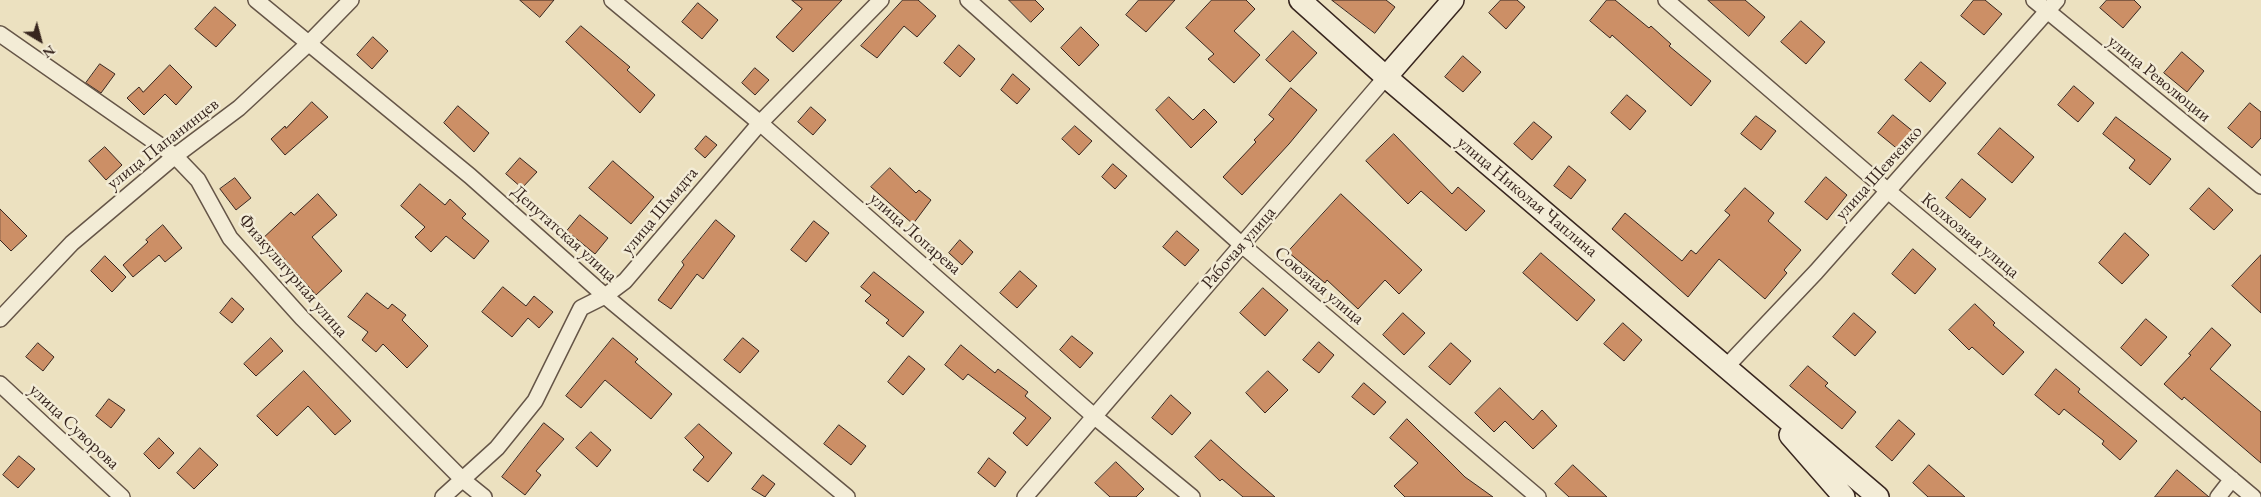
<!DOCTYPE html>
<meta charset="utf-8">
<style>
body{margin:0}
#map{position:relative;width:2261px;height:497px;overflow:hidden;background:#ece1c0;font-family:"EB Garamond",serif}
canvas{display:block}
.north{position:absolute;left:15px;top:15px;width:50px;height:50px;-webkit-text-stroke:4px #f3ecd6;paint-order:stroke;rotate:143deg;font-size:14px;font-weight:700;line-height:20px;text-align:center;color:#38261f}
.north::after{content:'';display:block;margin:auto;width:18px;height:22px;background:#38261f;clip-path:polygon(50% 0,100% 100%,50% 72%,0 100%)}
</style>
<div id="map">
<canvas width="2261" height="497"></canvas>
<div class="north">N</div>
</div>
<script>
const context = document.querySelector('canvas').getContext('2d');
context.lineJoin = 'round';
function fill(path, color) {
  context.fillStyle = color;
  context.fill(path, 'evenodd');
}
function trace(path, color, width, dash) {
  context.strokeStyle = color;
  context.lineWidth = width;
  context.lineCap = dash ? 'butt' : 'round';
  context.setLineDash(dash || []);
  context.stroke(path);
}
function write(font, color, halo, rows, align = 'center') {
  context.font = font + ' "EB Garamond",serif';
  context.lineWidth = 5;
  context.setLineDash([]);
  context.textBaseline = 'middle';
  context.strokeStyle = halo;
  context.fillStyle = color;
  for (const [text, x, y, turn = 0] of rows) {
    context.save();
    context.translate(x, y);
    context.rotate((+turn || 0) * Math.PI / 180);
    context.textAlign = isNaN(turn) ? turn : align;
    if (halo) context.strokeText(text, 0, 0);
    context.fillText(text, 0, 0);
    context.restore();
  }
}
const building = new Path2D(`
 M520,0H554L540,17Z
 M792,0H842L793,52L776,37L802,9Z
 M903,0H918L936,16L917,37L904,26L877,58L861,46Z
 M1009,0H1035L1044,9L1031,22Z
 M1139,0H1175L1146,32L1126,15Z
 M1212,0H1246L1255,9L1234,31L1260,55L1234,83L1208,59L1214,54L1186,28Z
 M1332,0H1386L1395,7L1375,33Z
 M1501,0H1517L1525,7L1506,29L1489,13Z
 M1607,0H1615L1649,28L1651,26L1671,44L1669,46L1711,81L1691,106L1612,35L1610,38L1590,21Z
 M1708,0H1745L1765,17L1749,36Z
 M1974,0H1985L2002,14L1984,35L1961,16Z
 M2107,0H2134L2141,7L2123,28L2100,8Z
 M698,3L718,20L702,39L682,22Z
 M215,7L236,25L216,47L195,29Z
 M1801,21L1825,42L1806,64L1781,42Z
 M581,26L630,67L627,70L655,95L640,113L566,42Z
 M1081,27L1099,45L1079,66L1061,48Z
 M1293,31L1317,53L1290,82L1266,60Z
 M373,37L388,51L372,69L357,55Z
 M959,45L975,59L960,77L944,63Z
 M2182,52L2204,71L2187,92L2164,73Z
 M1463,56L1481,72L1463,92L1445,77Z
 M1921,62L1946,83L1930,102L1905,80Z
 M100,64L115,74L101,93L86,83Z
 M170,65L192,87L176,105L165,94L144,115L127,98L139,87L143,92Z
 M755,68L769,80L755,95L742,83Z
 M1013,74L1030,89L1017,104L1001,90Z
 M2074,86L2094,103L2078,122L2058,105Z
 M1291,88L1317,110L1289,144L1242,195L1223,177L1256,142L1254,140L1274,119L1269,115Z
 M1627,95L1646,111L1630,130L1611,113Z
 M1169,97L1193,120L1204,109L1217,122L1191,148L1156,110Z
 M312,102L328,117L285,155L271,139L285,126L286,128Z
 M2250,103L2261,112V138L2252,148L2228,128Z
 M458,106L489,133L474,152L444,123Z
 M811,107L826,120L813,135L798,122Z
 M1893,115L1915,133L1900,151L1878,133Z
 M1756,116L1776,131L1761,150L1741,134Z
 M2116,117L2171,159L2150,185L2129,168L2135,160L2103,134Z
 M1534,122L1552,137L1532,160L1514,144Z
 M1075,126L1092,141L1079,155L1062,139Z
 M2000,128L2034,157L2012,183L1978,154Z
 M1394,134L1452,194L1458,187L1485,211L1466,231L1421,191L1408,204L1366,161Z
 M706,136L717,145L705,158L695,149Z
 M105,147L122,165L106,180L89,161Z
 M520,158L537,172L522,188L506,174Z
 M613,161L654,197L631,224L589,188Z
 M1113,164L1127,176L1115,189L1102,177Z
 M1569,166L1586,180L1571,199L1554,186Z
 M890,168L916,193L919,190L931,200L913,224L871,187Z
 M1826,177L1847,195L1827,220L1805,202Z
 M235,178L251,198L236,210L220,189Z
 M1962,179L1986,199L1970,218L1946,198Z
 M420,184L445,205L450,199L466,214L462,218L489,241L474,259L446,236L431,252L415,237L425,227L401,206Z
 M1745,188L1774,213L1768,221L1801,250L1784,270L1787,273L1765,299L1719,259L1688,297L1612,229L1625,213L1682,261L1691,250L1696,254L1730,215L1725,211Z
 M2209,188L2233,210L2214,230L2190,209Z
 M318,194L337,215L312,237L342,271L316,295L279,253L275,256L261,240L291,212L294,215Z
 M1341,194L1422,270L1399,294L1385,280L1358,309L1327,280L1325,283L1288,252Z
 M0,209L27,236L11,251L0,240Z
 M580,215L608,238L595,254L567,231Z
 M716,220L735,236L703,279L697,274L671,309L658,300L684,265L682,262Z
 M814,221L829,233L806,262L791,250Z
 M163,225L182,248L165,262L159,255L133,277L123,265L148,242L146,240Z
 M1177,231L1199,250L1185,266L1163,247Z
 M2125,233L2149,255L2122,284L2099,263Z
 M960,240L973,252L962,265L949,253Z
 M1913,249L1936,269L1915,294L1892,274Z
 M1541,253L1595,300L1577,321L1523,273Z
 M2261,255V313L2232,286Z
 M105,256L126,277L112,292L91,271Z
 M1020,271L1037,286L1017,308L1000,293Z
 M874,272L924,312L903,337L886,323L889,320L865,301L871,295L861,287Z
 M503,287L526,306L534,296L553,312L539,328L528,318L512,337L482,312Z
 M1263,288L1288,310L1265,336L1240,313Z
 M367,293L388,309L392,304L406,315L402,320L428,346L407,368L383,344L376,352L362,340L368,332L348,317Z
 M232,298L244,309L232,323L220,313Z
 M1975,304L1995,323L1993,325L2024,352L2003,375L1972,347L1969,350L1949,330Z
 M1403,313L1425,333L1404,355L1383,335Z
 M1854,313L1876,332L1855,356L1833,337Z
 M2146,319L2167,337L2141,366L2121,348Z
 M1623,323L1642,340L1624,361L1604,344Z
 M2212,328L2231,345L2210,369L2261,412V463L2184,397L2182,400L2164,384L2191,355L2189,354Z
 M1072,336L1093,353L1080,368L1060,350Z
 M271,338L283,351L256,376L244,364Z
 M613,338L638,359L635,362L672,394L651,419L605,380L581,408L566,396Z
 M743,338L759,351L740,373L724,360Z
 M1319,342L1334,355L1319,373L1303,360Z
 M38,343L54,357L43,371L26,357Z
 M1451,343L1471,361L1450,385L1429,367Z
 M961,345L995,373L998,369L1028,392L1025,396L1051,418L1027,446L1013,433L1026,418L968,374L963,380L945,365Z
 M909,356L925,369L903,395L888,382Z
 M1808,366L1828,383L1825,386L1856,412L1842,429L1790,386Z
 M2056,369L2080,389L2078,392L2137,441L2120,460L2102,444L2104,441L2064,409L2059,415L2035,395Z
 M304,371L351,421L335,435L308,406L277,436L257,416Z
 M1268,371L1288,390L1265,413L1246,393Z
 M1364,383L1386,402L1374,415L1352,397Z
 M1500,388L1533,420L1542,410L1557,426L1533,449L1505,421L1494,432L1475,413Z
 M1171,395L1191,413L1172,435L1152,418Z
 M109,399L125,410L111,428L96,416Z
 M1407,419L1465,477L1493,497H1405L1394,486L1418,463L1390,438Z
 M1899,420L1915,434L1892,461L1876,447Z
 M544,423L564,439L536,471L541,475L525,495L502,477Z
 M699,424L732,453L708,482L693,470L704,457L685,438Z
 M839,425L866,446L851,465L824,444Z
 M591,432L611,450L597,467L576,448Z
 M159,438L174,453L159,469L144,454Z
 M1211,440L1243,469L1275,497H1243L1222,479L1220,481L1195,457Z
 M200,448L218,465L194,489L177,473Z
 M19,456L35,469L18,488L3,475Z
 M989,458L1006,472L995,487L978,473Z
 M1116,462L1144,489L1136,497H1110L1095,483Z
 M1573,465L1607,497H1569L1555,484Z
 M1929,465L1965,497H1928L1913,483Z
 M2177,470L2209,497H2155Z
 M763,475L775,484L765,497L752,489Z`);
fill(building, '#cc8f66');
trace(building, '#38261f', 1);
const street = new Path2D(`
 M256,0L470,176L605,296L847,497
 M612,0L760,123L1095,417L1192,497
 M968,0L1242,245L1538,497
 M1666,0L1888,191L2253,497
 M2034,0L2261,186
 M0,34L175,156L198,180L230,238L302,318L463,480L484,497
 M0,319L72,243L175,156L239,108L308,44L351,0
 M1726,367L1816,272L2057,0
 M0,384L122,497
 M443,497L497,448L535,401L581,308L605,296L625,281L760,123L881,0
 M1025,497L1386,77
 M2218,497L2232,479`);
const secondary = new Path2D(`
 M1300,0L1386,77L1878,497
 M1386,77L1453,0
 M1790,435L1844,497`);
trace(street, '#655547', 18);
trace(secondary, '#38261f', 24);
trace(street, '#f3ecd6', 15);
trace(secondary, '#f3ecd6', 21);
write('18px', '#38261f', '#f3ecd6', [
 ["улица Революции",2159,79,39],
 ["улица Папанинцев",163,144,-38],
 ["улица Шевченко",1879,173,-48],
 ["улица Николая Чаплина",1527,197,40],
 ["улица Шмидта",660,211,-50],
 ["Депутатская улица",564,234,42],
 ["улица Лопарева",915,234,41],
 ["Колхозная улица",1970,236,40],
 ["Рабочая улица",1239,248,-49],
 ["Физкультурная улица",293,276,49],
 ["Союзная улица",1319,286,40],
 ["улица Суворова",74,427,43]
]);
</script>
